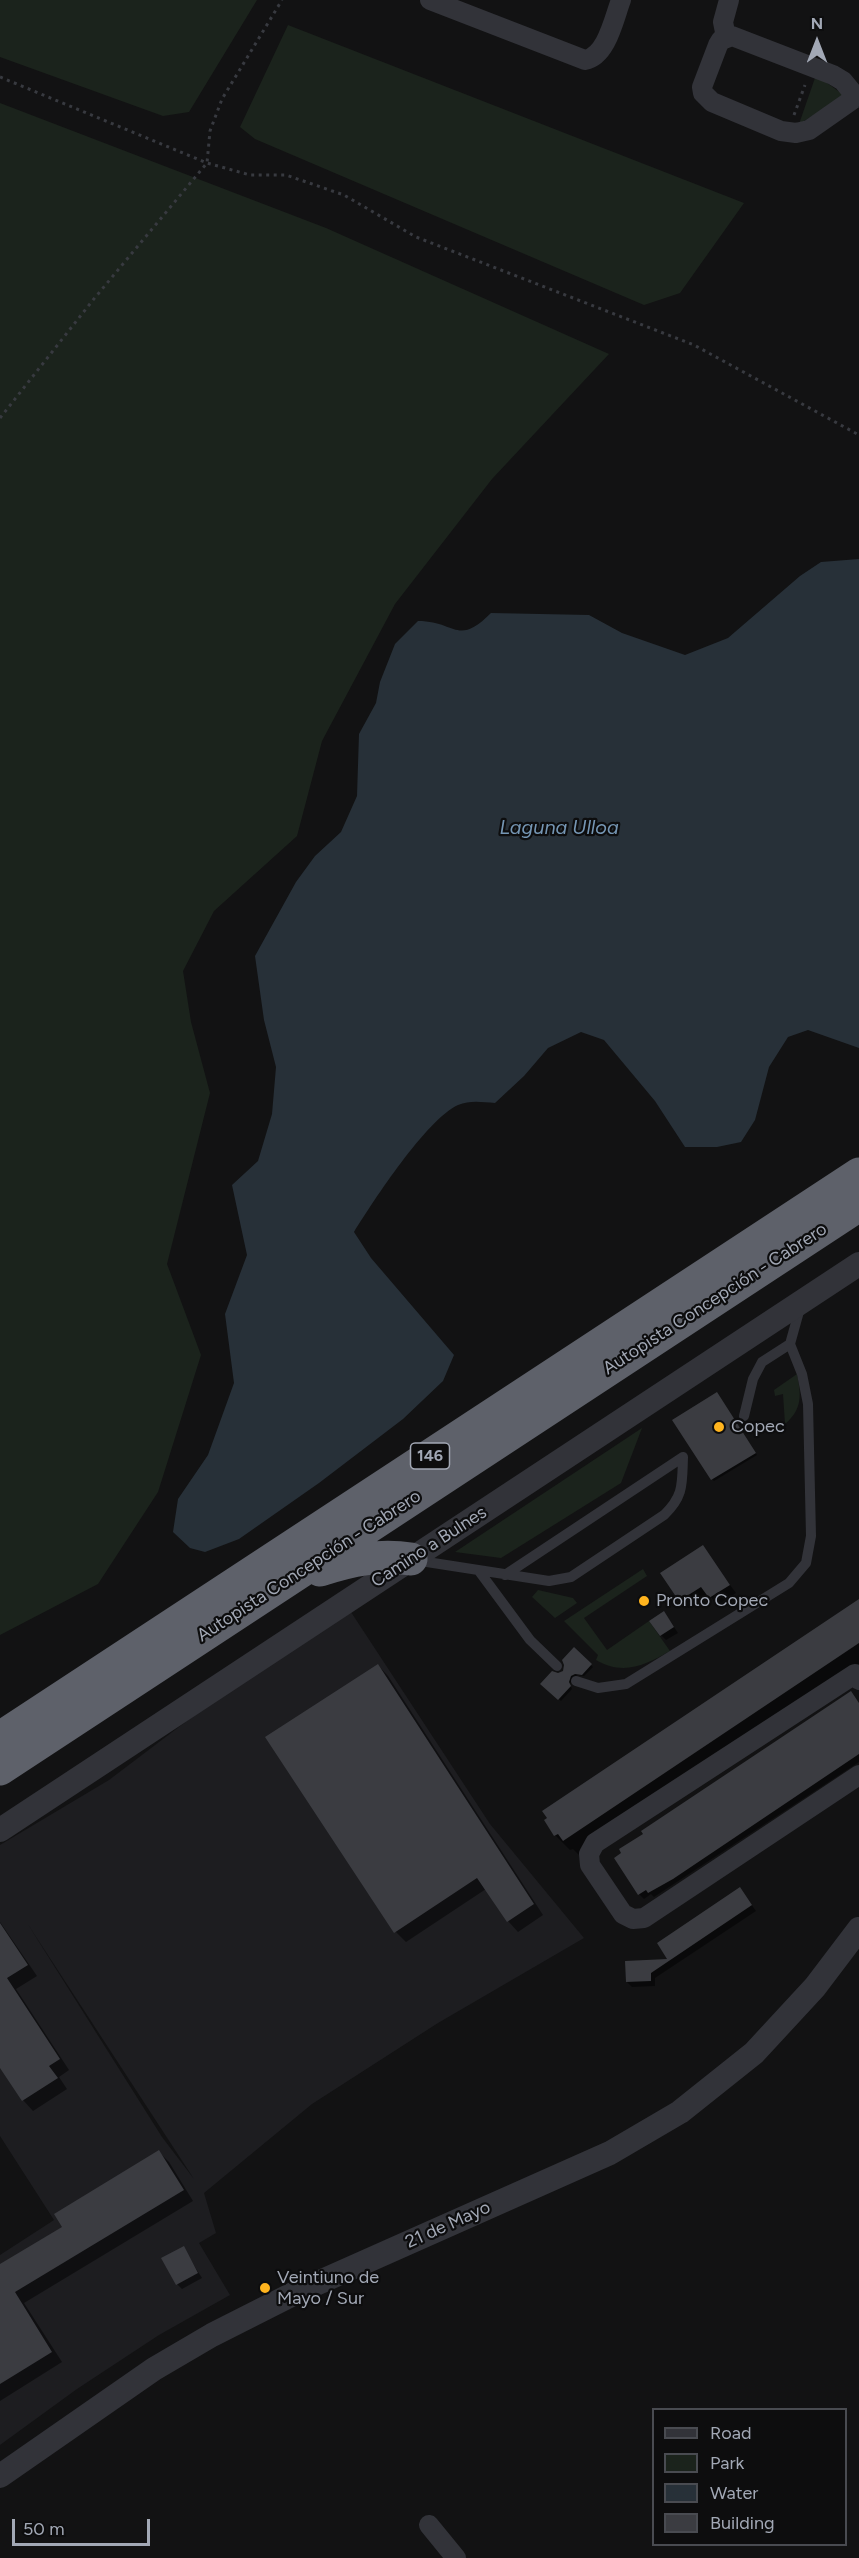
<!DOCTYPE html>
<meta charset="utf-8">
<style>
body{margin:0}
#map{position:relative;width:859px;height:2558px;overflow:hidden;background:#121213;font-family:Figtree,sans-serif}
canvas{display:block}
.legend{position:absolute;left:652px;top:2408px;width:195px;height:138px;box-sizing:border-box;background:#0d0d0e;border:2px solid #494b51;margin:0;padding:8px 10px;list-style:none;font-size:18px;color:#a2a8b5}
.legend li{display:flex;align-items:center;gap:12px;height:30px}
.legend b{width:30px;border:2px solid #494b51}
.north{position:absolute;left:787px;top:12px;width:60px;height:60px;-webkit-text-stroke:4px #0d0d0e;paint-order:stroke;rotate:0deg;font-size:16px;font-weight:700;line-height:24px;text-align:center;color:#a2a8b5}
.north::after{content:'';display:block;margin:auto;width:21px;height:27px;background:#a2a8b5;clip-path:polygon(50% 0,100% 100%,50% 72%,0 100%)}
.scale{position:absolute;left:12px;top:2519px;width:138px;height:27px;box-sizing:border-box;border:3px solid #a2a8b5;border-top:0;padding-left:8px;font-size:18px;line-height:21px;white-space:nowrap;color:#a2a8b5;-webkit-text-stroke:4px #0d0d0e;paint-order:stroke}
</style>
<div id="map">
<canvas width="859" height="2558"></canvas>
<ul class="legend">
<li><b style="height:8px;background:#323339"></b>Road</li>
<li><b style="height:16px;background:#1b231c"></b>Park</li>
<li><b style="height:16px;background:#273038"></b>Water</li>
<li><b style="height:16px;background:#3b3c41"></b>Building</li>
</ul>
<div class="north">N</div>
<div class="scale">50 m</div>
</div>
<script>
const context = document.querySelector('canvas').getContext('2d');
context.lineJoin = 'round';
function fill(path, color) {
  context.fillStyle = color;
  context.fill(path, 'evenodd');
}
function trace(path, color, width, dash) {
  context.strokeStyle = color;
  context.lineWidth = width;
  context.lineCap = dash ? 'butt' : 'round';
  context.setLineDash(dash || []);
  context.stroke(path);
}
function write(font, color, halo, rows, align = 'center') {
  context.font = font + ' Figtree,sans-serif';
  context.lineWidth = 4.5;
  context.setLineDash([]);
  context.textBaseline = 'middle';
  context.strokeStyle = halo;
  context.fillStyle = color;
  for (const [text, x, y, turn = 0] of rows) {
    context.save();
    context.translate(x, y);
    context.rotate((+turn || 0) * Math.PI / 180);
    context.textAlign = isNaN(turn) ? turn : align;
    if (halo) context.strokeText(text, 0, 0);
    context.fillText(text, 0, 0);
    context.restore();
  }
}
fill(new Path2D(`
 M349,1609L490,1824L584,1938L438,2023L312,2104L204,2193L216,2233L199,2243L230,2295L159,2335L77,2389L0,2445V2255L54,2220L0,2136V1845L109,1780L225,1692ZM27,1923L194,2179L162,2137Z`), '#1d1d20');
fill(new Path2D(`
 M0,0H257L189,112L163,116L0,57Z
 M288,25L744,203L680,293L644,305L255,139L240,127Z
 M816,75L845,96L799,124Z
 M0,103L326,228L609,354L492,479L395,604L322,741L297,836L214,911L183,971L191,1022L210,1093L167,1264L201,1355L158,1492L98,1584L0,1635Z
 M797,1374C801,1394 803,1409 785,1424L783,1394L775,1396L774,1390Z
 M642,1428L621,1483L501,1558L455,1552Z
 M643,1569L647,1576L584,1618L607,1650L649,1621L670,1651C646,1665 623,1676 596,1660L598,1655L564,1621Z
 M538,1590L573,1598L577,1603L555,1618L532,1597Z`), '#1b231c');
fill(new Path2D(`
 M859,559V1048L808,1030L788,1037L769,1067L755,1120L741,1142L717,1147H685L655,1101L604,1040L581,1032L548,1048L524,1076L495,1103C482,1102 470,1100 458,1105C426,1120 374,1200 354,1232L371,1258L454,1355L443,1381L403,1419L319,1483L239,1539L205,1552L190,1548L173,1532L178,1499L208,1455L234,1383L225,1314L247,1255L232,1185L258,1161L272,1114L276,1067L264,1020L255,956L296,882L315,856L341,832L357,796L359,734L376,703L380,682L395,644L418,621C456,621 457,647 491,613L589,615L622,633L685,655L728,638L800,576L821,562Z`), '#273038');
fill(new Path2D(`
 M718,1396L757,1455L714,1481L712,1479Z
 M702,1547L736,1593L718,1605L708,1594L688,1608L662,1573Z
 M859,1601V1668L579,1855L573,1849L570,1850L555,1835Z
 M668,1618L678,1633L666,1640L661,1635Z
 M574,1649L593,1667L584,1676L578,1675L572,1678L570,1685L572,1689L561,1701L542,1684L564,1672Z
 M378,1665L388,1676L543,1915L518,1932L508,1921L486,1889L406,1942L396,1932Z
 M851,1693L859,1703V1762L654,1897L651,1894L644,1899L639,1894Z
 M740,1889L756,1911L655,1978V1986L632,1987L627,1982L626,1962L670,1960L659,1943Z
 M0,1922L37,1976L16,1989L69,2070L59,2077L67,2089L33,2111L23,2100L0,2065Z
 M159,2152L169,2162L193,2201L24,2303L62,2362L0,2401V2267L64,2227Z
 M183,2248L202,2278L182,2289L177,2284Z`), '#0007');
fill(new Path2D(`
 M717,1392L756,1453L711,1480L672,1420Z
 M703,1545L730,1585L709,1598L701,1587L679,1601L660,1573Z
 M859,1599V1643L563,1841L558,1834L554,1836L544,1820L547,1818L542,1811Z
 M664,1611L674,1627L660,1636L649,1621Z
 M574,1647L592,1664L582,1675L575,1674L571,1676L569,1682L571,1686L558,1700L540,1684L552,1671L558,1673L563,1671L564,1665L562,1660Z
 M378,1664L534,1904L507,1922L477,1878L394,1933L265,1737Z
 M851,1691L859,1703V1754L673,1879L648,1893L646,1890L638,1895L614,1858L621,1853L619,1849L643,1834L641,1831Z
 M740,1887L752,1905L651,1973V1981L626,1982L625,1961L667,1959L657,1943Z
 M0,1923L28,1965L7,1978L60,2059L49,2066L58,2078L22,2101L0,2068Z
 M159,2150L184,2190L15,2292L52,2352L0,2384V2264L62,2227L54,2214Z
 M184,2246L198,2273L176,2285L161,2258Z`), '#3b3c41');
trace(new Path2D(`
 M0,77L207,163L250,175H286L344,195L416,237L694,345L859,435
 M794,115L805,85
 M0,418L93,300L207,163L210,131L222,99L282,0`), '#383a40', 3, [3, 4.5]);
trace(new Path2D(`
 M744,1416L753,1379L762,1362L790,1344
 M414,1560L549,1581L571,1577L664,1515C684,1496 682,1484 683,1457
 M479,1571L530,1640L557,1666
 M505,1575L683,1457
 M576,1681L598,1688L626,1684L789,1583L806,1563L811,1536L808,1404L802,1374L790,1344L800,1308`), '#323339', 10);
trace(new Path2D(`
 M430,0L585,60C607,56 614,18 621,0
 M726,37L723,22L729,0
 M856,97L843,81L833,75L732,36L721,40L718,45L702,87L703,93L712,102L781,131L796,133L809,130L859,95
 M859,1680L855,1674L595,1843L589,1854L590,1865L623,1914L633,1919L644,1918L859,1775
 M429,2525L456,2558`), '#323339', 20);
trace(new Path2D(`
 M0,1830L859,1264
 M0,2476L154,2369L212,2335L293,2294L610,2153L680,2112L754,2053L815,1987L859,1929`), '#323339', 24);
trace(new Path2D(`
 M320,1570C351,1560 379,1554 411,1559
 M0,1738L859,1174
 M0,1769L859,1205`), '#5e616a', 33);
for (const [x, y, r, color] of [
 [719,1427,6,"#ffb41e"],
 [644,1601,6,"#ffb41e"],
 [265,2288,6,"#ffb41e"]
]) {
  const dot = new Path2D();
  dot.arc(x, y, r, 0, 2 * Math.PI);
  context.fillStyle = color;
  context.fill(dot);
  trace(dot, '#0d0d0e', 2);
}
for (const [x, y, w] of [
 [430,1456,39]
]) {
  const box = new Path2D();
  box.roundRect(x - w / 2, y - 13, w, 26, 4.5);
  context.fillStyle = '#0d0d0e';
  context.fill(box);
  trace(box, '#a2a8b5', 1.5);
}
write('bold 16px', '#a2a8b5', null, [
 ["146",430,1456]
]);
write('18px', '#a2a8b5', '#0d0d0e', [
 ["Autopista Concepción - Cabrero",715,1299,-33],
 ["Camino a Bulnes",429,1547,-33],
 ["Autopista Concepción - Cabrero",309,1566,-33],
 ["21 de Mayo",448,2225,-24]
]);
write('18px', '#a2a8b5', '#0d0d0e', [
 ["Copec",731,1427],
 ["Pronto Copec",656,1601],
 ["Veintiuno de",277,2278],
 ["Mayo / Sur",277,2299]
], 'left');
write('italic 20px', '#7596b4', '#0d0d0e', [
 ["Laguna Ulloa",559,828]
]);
</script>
